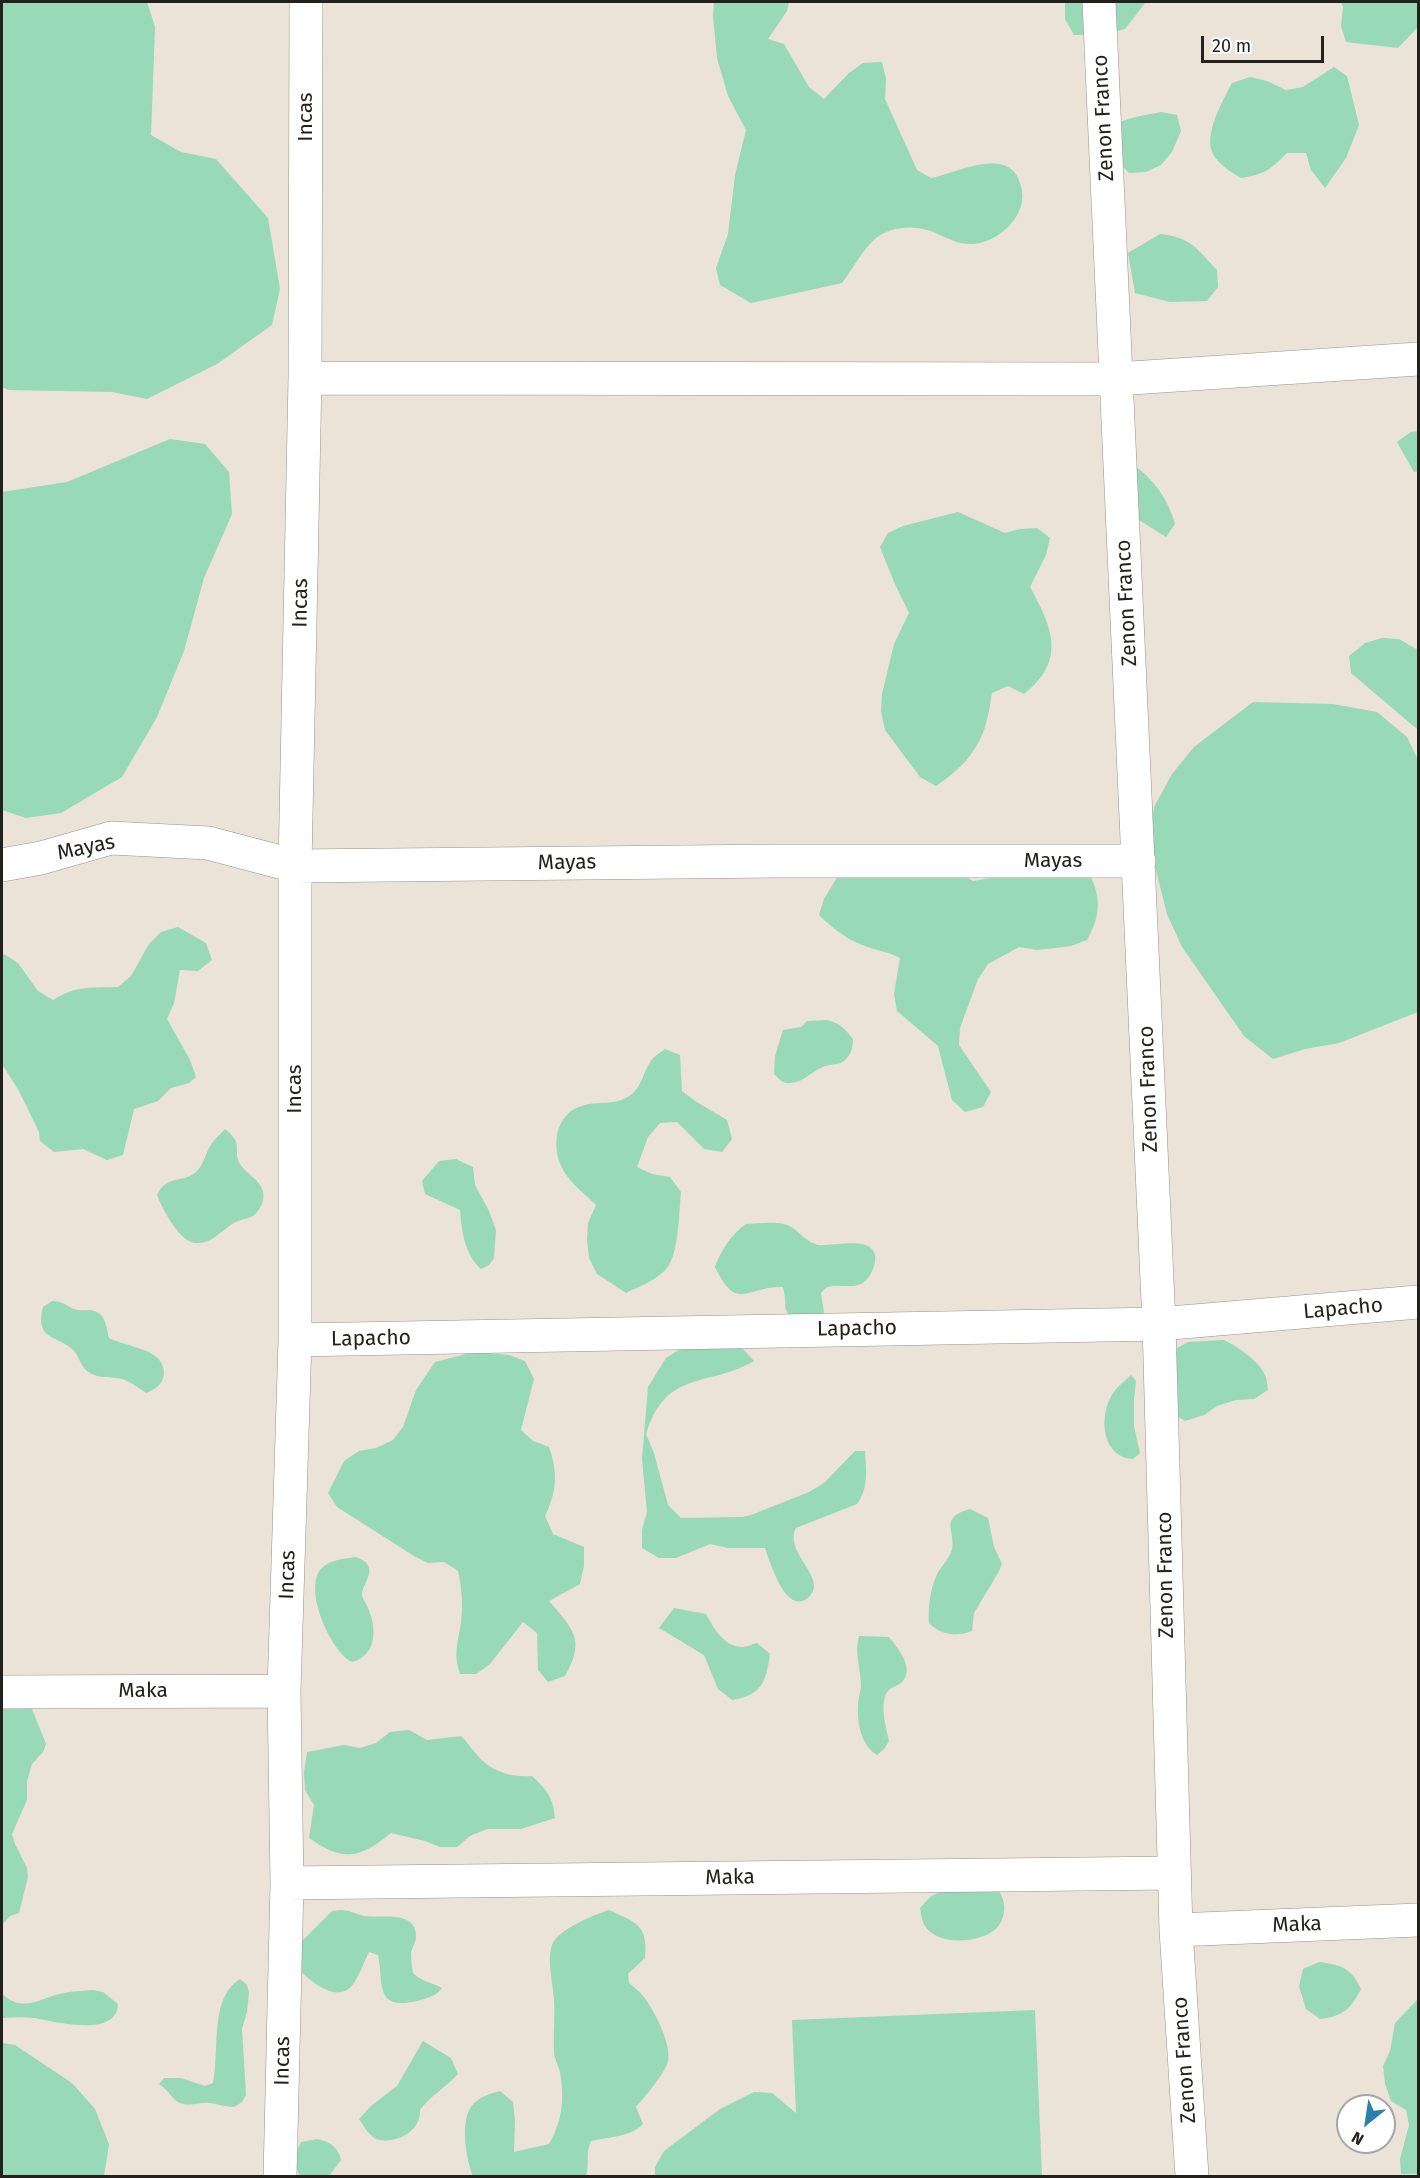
<!DOCTYPE html>
<style>
body{margin:0}
#map{position:relative;width:1420px;height:2178px;overflow:hidden;background:#ebe2d8;font-family:"Fira Sans",sans-serif}
canvas{display:block}
.frame{position:absolute;inset:0;border:3px solid #24211d;pointer-events:none}
.north{position:absolute;left:1336px;top:2094px;width:60px;height:60px;box-sizing:border-box;background:#fff;border:2px solid #a7a6a5;border-radius:50%;rotate:210deg;font-size:16px;font-weight:700;line-height:24px;text-align:center;color:#24211d}
.north::after{content:'';display:block;margin:auto;width:21px;height:27px;background:#2781af;clip-path:polygon(50% 0,100% 100%,50% 72%,0 100%)}
.scale{position:absolute;left:1201px;top:36px;width:123px;height:27px;box-sizing:border-box;border:3px solid #24211d;border-top:0;padding-left:8px;font-size:18px;line-height:21px;white-space:nowrap;color:#24211d;-webkit-text-stroke:4px #fff;paint-order:stroke}
</style>
<div id="map">
<canvas width="1420" height="2178"></canvas>
<div class="frame"></div>
<div class="north">N</div>
<div class="scale">20 m</div>
</div>
<script>
const context = document.querySelector('canvas').getContext('2d');
context.lineJoin = 'round';
function fill(path, color) {
  context.fillStyle = color;
  context.fill(path, 'evenodd');
}
function trace(path, color, width, dash) {
  context.strokeStyle = color;
  context.lineWidth = width;
  context.lineCap = dash ? 'butt' : 'round';
  context.setLineDash(dash || []);
  context.stroke(path);
}
function write(font, color, halo, rows, align = 'center') {
  context.font = font + ' "Fira Sans",sans-serif';
  context.lineWidth = 6;
  context.setLineDash([]);
  context.textBaseline = 'middle';
  context.strokeStyle = halo;
  context.fillStyle = color;
  for (const [text, x, y, turn = 0] of rows) {
    context.save();
    context.translate(x, y);
    context.rotate((+turn || 0) * Math.PI / 180);
    context.textAlign = isNaN(turn) ? turn : align;
    if (halo) context.strokeText(text, 0, 0);
    context.fillText(text, 0, 0);
    context.restore();
  }
}
fill(new Path2D(`
 M2,2H147L155,27L151,135L181,152L216,159L268,218L280,289L272,325L217,364L147,399L112,392L9,390L2,387Z
 M714,2H789L787,11L768,39L784,44L809,87L824,99L849,73L863,63L882,62L886,79L885,99L917,170L931,178C956,173 1009,145 1020,183C1024,195 1023,206 1016,217C1005,234 983,248 961,243C950,241 939,233 927,230C911,225 888,227 875,239C863,249 852,270 842,283L751,303L720,285L716,268L728,234L735,175L746,130L728,96L717,58L713,16Z
 M1065,2H1146L1125,29L1107,34L1074,35L1065,19Z
 M1341,2H1418V27L1398,48L1346,42L1341,26L1343,7Z
 M1334,67L1347,76L1359,125L1346,158L1325,188L1311,170L1306,153H1287C1270,170 1265,174 1241,178C1231,172 1219,165 1213,154C1203,135 1223,100 1232,83L1250,77L1267,81L1286,90L1303,87Z
 M1161,112L1177,115L1181,131L1172,152L1161,165L1146,172L1129,173L1096,138C1117,119 1134,117 1161,112Z
 M1160,234C1191,237 1197,249 1217,270L1218,287L1207,301L1170,302L1135,293L1128,253Z
 M1418,431V471L1414,472L1397,442L1411,432Z
 M170,439L205,444L229,472L232,514L204,578L184,651L157,717L122,777L61,813L26,818L2,810V492L67,482Z
 M1132,464C1154,479 1168,499 1175,524L1166,537L1123,510Z
 M958,512L1005,533L1020,529L1037,528L1050,538L1046,555L1030,587C1052,627 1067,660 1024,694L1008,686L992,693C990,705 988,719 984,730C975,755 957,772 936,786L920,777L885,730L881,711L882,694L894,644L909,613L894,582L880,547L888,533L903,526Z
 M1382,638L1399,639L1418,650V730L1351,673L1349,656L1365,643Z
 M1253,702L1333,704L1377,712L1407,737L1418,760V1012L1339,1043L1305,1049L1273,1059L1244,1036L1182,947L1167,914L1149,843L1154,807L1172,774L1194,747Z
 M942,862L973,881L1060,866L1091,877C1102,901 1099,918 1087,940L1071,946L1055,948L1037,950L1019,947L988,964L978,979L960,1028L959,1045L991,1092L983,1107L965,1112L952,1100L938,1046L897,1011L894,994L900,958C889,952 879,951 868,947C849,941 833,929 819,915L824,899L845,864Z
 M178,927L206,943L212,960L198,971L180,970L174,1003L167,1019L190,1060L196,1077L189,1083L171,1088L158,1101L134,1109L123,1155L107,1160L83,1149L54,1152L40,1141L39,1132L19,1091L2,1064V957L4,954L18,963L38,991L53,1000C77,985 91,988 118,987L131,976L149,944L161,932Z
 M826,1020C839,1022 845,1029 853,1039C853,1048 851,1055 844,1061C839,1065 832,1064 825,1066C813,1070 803,1083 790,1083C783,1084 779,1079 774,1074L775,1056L783,1030L801,1027L807,1021Z
 M665,1049L680,1055L682,1091L695,1101L727,1120L732,1139L722,1152L704,1149L677,1122L660,1123L648,1137L637,1167L652,1174L670,1177L681,1192C679,1211 679,1249 669,1265C660,1279 640,1286 626,1293L597,1274L589,1258L587,1240L588,1223L596,1205C587,1196 575,1187 567,1176C549,1152 553,1112 585,1105C601,1101 619,1106 633,1093C642,1085 644,1070 651,1061C654,1056 660,1053 665,1049Z
 M225,1129C245,1145 232,1150 240,1164C247,1175 260,1179 263,1192C265,1200 260,1211 253,1216C248,1219 241,1219 236,1222C222,1229 213,1244 196,1243C180,1243 162,1208 157,1195C167,1174 182,1184 196,1172C204,1165 206,1151 212,1143C216,1138 221,1133 225,1129Z
 M456,1159L473,1167L475,1185L489,1211L496,1230L494,1258L489,1265L481,1269C464,1253 462,1232 460,1210L425,1194L422,1181L439,1161Z
 M746,1224C759,1224 780,1220 791,1227C801,1233 806,1242 818,1245C834,1247 879,1233 875,1262C874,1268 869,1279 864,1282C854,1290 838,1283 828,1287C825,1288 823,1291 821,1293L824,1312L819,1319L802,1325C778,1308 789,1311 783,1287C746,1286 737,1313 715,1267C720,1252 732,1233 746,1224Z
 M52,1301C63,1301 65,1305 74,1309C79,1311 84,1310 89,1310C105,1311 106,1325 109,1338C125,1347 163,1348 164,1372C164,1384 156,1389 146,1393C139,1388 131,1382 122,1379C112,1376 99,1379 90,1373C81,1368 80,1358 74,1351C60,1335 34,1342 43,1307Z
 M696,1339L742,1348L754,1361C707,1388 666,1369 646,1434L654,1453L668,1505L681,1518L743,1517L751,1515L809,1492L824,1483L855,1451H865C866,1470 869,1488 857,1504L796,1528C783,1553 829,1578 809,1597C786,1618 770,1561 765,1548H728L710,1544L676,1558H659L642,1548V1530L647,1512L642,1459L648,1387L666,1358Z
 M1224,1340C1238,1347 1258,1360 1265,1375C1267,1379 1267,1385 1268,1390L1254,1399L1236,1400L1217,1406L1204,1415L1185,1421L1169,1411L1172,1351L1188,1342Z
 M474,1352L509,1355L525,1361L534,1379L521,1430L533,1441L549,1447C558,1473 557,1491 545,1516L553,1534L584,1547V1566L580,1584L549,1601C573,1629 586,1640 565,1676L548,1682L538,1670L537,1633L523,1622L490,1664L476,1674H460C453,1652 458,1644 461,1622C463,1605 462,1588 458,1571L444,1562L428,1563L414,1556L337,1507L328,1493L344,1461L359,1451L376,1448L393,1440L403,1427L416,1390L435,1362Z
 M1131,1375L1136,1381L1134,1399V1426L1140,1453L1133,1459C1101,1457 1098,1414 1114,1392C1118,1386 1125,1381 1131,1375Z
 M970,1509L988,1518L994,1547L1002,1564L998,1573L974,1613L972,1631C955,1637 941,1635 929,1623C928,1610 930,1589 936,1577C939,1568 950,1559 952,1549C956,1531 938,1518 970,1509Z
 M355,1557C361,1559 367,1561 369,1568C371,1577 362,1586 362,1595C363,1600 366,1603 368,1608C377,1629 377,1655 352,1662C331,1652 304,1591 320,1570C328,1560 343,1559 355,1557Z
 M674,1608L706,1614C713,1627 724,1647 742,1647C747,1647 753,1644 757,1643L770,1654C766,1682 762,1695 732,1700L718,1689L704,1655L659,1628Z
 M859,1636L889,1637C898,1648 916,1670 901,1683C896,1687 889,1687 886,1694C880,1707 886,1727 889,1741L884,1749L877,1755C861,1745 857,1723 858,1705C858,1699 860,1693 861,1687C861,1669 854,1653 859,1636Z
 M2,1702L26,1704L32,1709L46,1744L43,1752L32,1764L27,1782V1800L12,1834L15,1844L27,1868L28,1877L19,1913L10,1916L2,1925Z
 M409,1730L427,1740L461,1736C469,1744 475,1754 483,1761C497,1774 515,1777 532,1776C547,1790 553,1797 555,1818L521,1829H487L470,1836L457,1847H440L425,1841L391,1833C359,1859 343,1862 309,1838L314,1805L305,1790L304,1772L307,1752L344,1745L360,1748L376,1743L390,1732Z
 M955,1886L997,1889C1008,1901 1007,1924 990,1933C973,1943 937,1945 925,1926C922,1922 921,1914 920,1908L931,1896Z
 M341,1910C349,1910 356,1914 364,1916C378,1919 416,1909 416,1936C417,1942 411,1948 411,1954C411,1960 412,1967 413,1973C422,1982 431,1982 442,1988C435,1997 427,1998 417,2001C374,2011 384,1984 378,1955L369,1952C364,1962 360,1974 354,1983C338,2006 311,1981 297,1968L300,1943L332,1911Z
 M609,1910C637,1923 648,1925 645,1958L628,1974L629,1983C634,1987 639,1991 643,1996C653,2008 672,2044 668,2061C666,2072 644,2098 636,2107L643,2124C631,2137 608,2137 591,2141C585,2154 590,2163 586,2176H473C466,2161 460,2122 471,2107C478,2097 489,2094 500,2091L513,2102L515,2120L514,2152L549,2144C562,2122 565,2099 560,2073C559,2066 554,2059 554,2051C553,2031 556,2011 553,1991C552,1978 547,1958 552,1945C558,1929 594,1915 609,1910Z
 M1319,1962C1342,1965 1351,1968 1361,1989C1350,2010 1343,2016 1320,2019L1306,2009L1299,1986L1303,1969Z
 M240,1979L247,1985L249,1993L247,2012L242,2029L246,2095L242,2102L234,2107C226,2107 218,2104 210,2103C200,2102 190,2107 180,2103C171,2099 169,2090 159,2084L164,2078H181L205,2086L213,2083C220,2052 209,1998 240,1979Z
 M93,1990L103,1992L118,2004C117,2038 56,2022 35,2018C24,2017 13,2017 2,2018V1994C25,2014 40,1997 64,1993C73,1991 83,1991 93,1990Z
 M1418,1999V2174H1401L1400,2159L1409,2125L1406,2110L1391,2101L1385,2084L1383,2066L1390,2051L1395,2023Z
 M1035,2010L1042,2176H655V2167L664,2151L720,2109L754,2092L772,2093L796,2113L792,2020Z
 M423,2041L451,2058L458,2074C445,2088 431,2095 420,2110C421,2131 398,2143 379,2140C370,2138 364,2126 359,2119L371,2106L397,2086Z
 M2,2043L15,2045L72,2083L95,2109L109,2144L104,2176H2Z
 M317,2139C329,2141 339,2148 341,2160L329,2176H300C294,2166 295,2153 301,2142Z`), '#98d9b7');
const minor = new Path2D(`
 M1099,2L1159,1324L1176,1930L1192,2176
 M305,378L1116,379L1418,359
 M2,865L41,858L111,838L208,843L295,866L777,861H1139
 M295,1340L1159,1324L1418,1302
 M2,1692L284,1691
 M287,1883L1174,1873
 M1176,1930L1418,1920
 M280,2176L287,1883L284,1691L295,1340V866L305,378L306,2`);
trace(minor, '#999188', 34);
trace(minor, '#fff', 33);
write('21px', '#24211d', '#fff', [
 ["Incas",306,117,-90],
 ["Zenon Franco",1104,118,-93],
 ["Incas",301,603,-89],
 ["Zenon Franco",1127,603,-93],
 ["Mayas",86,848,-12],
 ["Mayas",1053,861],
 ["Mayas",567,863,-1],
 ["Incas",295,1089,-90],
 ["Zenon Franco",1149,1089,-92],
 ["Lapacho",1343,1309,-5],
 ["Lapacho",857,1329,-1],
 ["Lapacho",371,1339,-1],
 ["Incas",288,1575,-88],
 ["Zenon Franco",1166,1575,-91],
 ["Maka",143,1691],
 ["Maka",730,1878,-1],
 ["Maka",1297,1925,-2],
 ["Zenon Franco",1185,2060,-94],
 ["Incas",283,2061,-89]
]);
</script>
